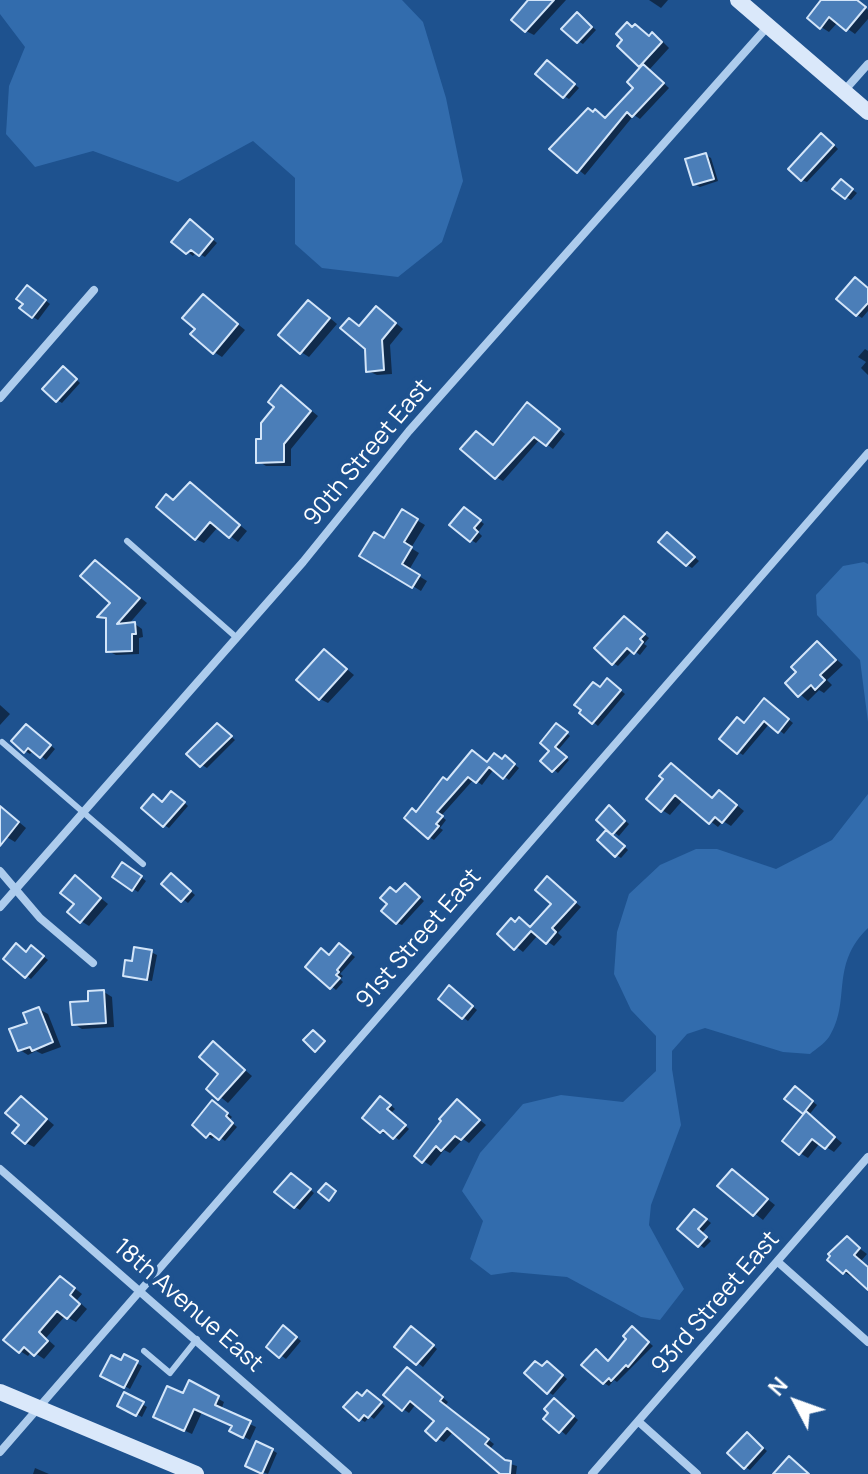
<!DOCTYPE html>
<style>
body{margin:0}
#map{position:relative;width:868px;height:1474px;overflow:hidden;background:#1e528f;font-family:Manrope,sans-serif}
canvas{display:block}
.north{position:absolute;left:756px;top:1362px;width:80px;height:80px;-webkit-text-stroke:6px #1e528f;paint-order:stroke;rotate:311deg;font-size:22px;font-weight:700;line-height:32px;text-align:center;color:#fff}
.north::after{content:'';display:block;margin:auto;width:28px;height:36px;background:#fff;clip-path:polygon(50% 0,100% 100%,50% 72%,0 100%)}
</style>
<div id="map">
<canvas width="868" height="1474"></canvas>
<div class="north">N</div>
</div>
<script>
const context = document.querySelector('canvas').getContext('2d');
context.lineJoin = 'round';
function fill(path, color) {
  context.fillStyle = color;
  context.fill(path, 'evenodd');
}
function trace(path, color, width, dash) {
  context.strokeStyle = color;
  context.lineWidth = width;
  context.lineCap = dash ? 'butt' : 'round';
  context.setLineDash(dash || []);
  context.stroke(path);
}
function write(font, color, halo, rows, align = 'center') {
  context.font = font + ' Manrope,sans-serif';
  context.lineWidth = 8;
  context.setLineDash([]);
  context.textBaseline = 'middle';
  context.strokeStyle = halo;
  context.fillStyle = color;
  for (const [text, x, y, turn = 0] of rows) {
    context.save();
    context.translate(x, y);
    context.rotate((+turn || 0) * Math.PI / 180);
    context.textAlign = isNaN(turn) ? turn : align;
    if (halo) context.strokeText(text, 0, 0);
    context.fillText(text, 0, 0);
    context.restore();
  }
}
fill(new Path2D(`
 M0,0H402L423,22L446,98L463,181L442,242L398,277L322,268L295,244V178L253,141L178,182L93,151L35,167L6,134L9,86L25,47L0,14Z
 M864,562L868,564V722L860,660L817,615L816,595L843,566Z
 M868,794V928C829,966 852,1001 829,1037C824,1044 816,1049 810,1054L783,1052L705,1028L687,1034L672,1051V1069L681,1125L651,1205L649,1225L684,1289L660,1320L641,1317L567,1277L512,1272L491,1275L470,1259L483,1221L462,1191L480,1153L523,1104L561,1095L623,1102L656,1071V1036L631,1010L614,974L617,932L629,894L660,865L696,849H717L776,869L832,840Z`), '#326cad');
fill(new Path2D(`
 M531,0H566L534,35L526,31Z
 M649,0H668L661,8Z
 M824,0H857L868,10V19L855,34L838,22L829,32L821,27Z
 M582,18L596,30L583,44L578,41Z
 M635,27L650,38L652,35L661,40L669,48L649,70L669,88L640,119L634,115L585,175L551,148L606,119L636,87L644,67L641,65Z
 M553,66L579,88L569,99L564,96Z
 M827,138L838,149L807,182L802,180Z
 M706,155L711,158L718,181L700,187L694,184Z
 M846,185L857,193L851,200L846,197Z
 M196,225L217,243L205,257L196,252L193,256L174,242Z
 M868,289V311L862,318L857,315Z
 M33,290L50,304L38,320L33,317Z
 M211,302L245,330L222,357L214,352Z
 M317,307L337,324L309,357L301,352Z
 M384,313L403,329L390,345L392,374L377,375L368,371L367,348L360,328Z
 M865,349L868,351V375L861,368L866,362L858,357Z
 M68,372L80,383L62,403L57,400Z
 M282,387L318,416L291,449V466H266L258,461Z
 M534,408L565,434L553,449L540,439L503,481L496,477L494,446Z
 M190,484L247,531L238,542L218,527L204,543L196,539L175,502Z
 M403,512L425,525L411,548L419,553L409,570L427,581L421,591L362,555L385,541Z
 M470,512L484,524L478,532L482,536L476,543L471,540Z
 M672,538L699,561L692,568L687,565Z
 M102,566L147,603L128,625L135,624L142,629L143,637L139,638V654L116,655L108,651L106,620L100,617L112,602Z
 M629,622L649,638L644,644L647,646L640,655L633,650L618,666L613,663Z
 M817,643L843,665L827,680L832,685L824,693L819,690L808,701L787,683L799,672Z
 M325,651L354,675L328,703L320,699Z
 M613,684L625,694L598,726L582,712L601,689Z
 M770,704L793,723L784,734L770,723L743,755L738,752L745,724Z
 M0,705L10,714L0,725Z
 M560,727L570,736L558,750L569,760L558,773L543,761L552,751Z
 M31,729L55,749L46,760L34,750L30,754L25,751Z
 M223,729L235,740L207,768L202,765Z
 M510,761L519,768L509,780L494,769L482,785L474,779L441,816L446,820L440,828L443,830L434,840L429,837L417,814L448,782L488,764Z
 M671,765L714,799L728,798L744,811L731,826L723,821L718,827L683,800L670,815L662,810L666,779Z
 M177,796L188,806L169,828L164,825Z
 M0,806L26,828L15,842L0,833Z
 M614,811L629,824L619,836L598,820Z
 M612,835L628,850L621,858L616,855Z
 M128,867L146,881L138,892L114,876Z
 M76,878L108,904L89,926L81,921L77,904Z
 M176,878L195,895L188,903L164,884Z
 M548,879L581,907L558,933L562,937L554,946L538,935L523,952L500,934L532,929L554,904Z
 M410,888L424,901L402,925L397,923L398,894Z
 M345,949L355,957L340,974L343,976L340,979L343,982L336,990L308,966Z
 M37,951L48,960L31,979L5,959Z
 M151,952L157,955L152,981L125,975L134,963Z
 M454,991L477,1010L468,1021L440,999Z
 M104,992L112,997L114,1027L82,1029L74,1024L90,1003Z
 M39,1009L48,1014L61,1047L42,1054L36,1051L28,1055L20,1050L29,1024Z
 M214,1044L252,1076L228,1103L209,1088L221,1074Z
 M801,1092L817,1105L809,1115L842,1143L834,1152L820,1143L808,1158L800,1153L806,1114L804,1112Z
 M22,1098L54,1125L34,1147L26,1143L22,1125Z
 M386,1101L395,1109L391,1113L409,1129L399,1140L388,1132L386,1134L381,1132Z
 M458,1102L486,1125L469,1143L463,1139L450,1153L444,1150L431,1166L416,1156Z
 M218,1105L232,1117L229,1120L237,1127L225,1141L216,1135L212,1139L208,1136Z
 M732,1171L775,1205L763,1220L720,1186Z
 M297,1178L314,1193L300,1210L295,1207Z
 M700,1214L711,1223L702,1233L711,1241L704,1248L680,1229Z
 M847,1239L867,1254L861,1261L868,1267V1286L854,1275L852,1277L844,1272Z
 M68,1283L82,1294L77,1300L87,1309L76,1322L65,1316L46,1338L55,1346L44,1359L32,1351L28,1356L20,1351Z
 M289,1331L301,1341L286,1359L268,1346Z
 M417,1332L437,1349L423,1367L397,1346Z
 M637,1332L653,1346L617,1382L614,1380L609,1386L604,1383L601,1354L609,1362Z
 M125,1357L142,1366L130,1389L103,1375Z
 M552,1366L567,1379L553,1395L548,1392L543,1368Z
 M414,1373L448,1402L445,1406L494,1444L490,1449L507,1463L517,1466L516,1474H501L454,1431L444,1442L438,1439L436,1421L416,1404L409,1413L403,1409Z
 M190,1383L224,1402L221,1410L256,1427L250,1440L239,1434L234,1426L202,1412L192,1434L162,1420L184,1396Z
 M125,1394L147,1407L142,1417L120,1405Z
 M373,1395L385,1406L374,1419L370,1416L365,1422L360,1419L363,1398Z
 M559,1403L578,1420L566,1435L546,1418Z
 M752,1438L767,1451L750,1470L745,1467Z
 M272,1450L277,1453L268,1474L253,1468Z
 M35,1468L49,1474H33Z`), '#0007');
const building = new Path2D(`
 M528,0H554L525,32L511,20Z
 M821,0H857L866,7L846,31L829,17L820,29L807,18Z
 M577,12L592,27L577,43L561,29Z
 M627,22L632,27L635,24L649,36L652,32L662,42L639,67L617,46L622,40L616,34Z
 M547,60L575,84L563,98L535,74Z
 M643,64L664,83L632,117L627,112L577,173L549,149L588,108L593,112L595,109L605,118L633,88L627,82Z
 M821,133L834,145L801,181L788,169Z
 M706,153L714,179L693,185L685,159Z
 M841,179L853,189L845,199L832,189Z
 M190,219L213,239L199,256L191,250L186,254L171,242Z
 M855,277L868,288V303L856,316L836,299Z
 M27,285L46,300L32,318L19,308L23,304L16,299Z
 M203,294L238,324L213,354L190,334L195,329L182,318Z
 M308,300L330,318L300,354L278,335Z
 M376,306L396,323L382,340L384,370L366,372L365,349L340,328L349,318L359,326Z
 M63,366L77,379L56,402L42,389Z
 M281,385L311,411L284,444V462L256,463V439H261V423L274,407L268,402Z
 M527,402L560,429L546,446L534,437L495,479L460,449L476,431L493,445Z
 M190,482L240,525L229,538L210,522L195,540L156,507L166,494L173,500Z
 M464,507L481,520L474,528L478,532L470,542L449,525Z
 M402,509L418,519L404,542L412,547L402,564L420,575L412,588L359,556L374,532L384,538Z
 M667,532L695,557L686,566L658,542Z
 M95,560L140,598L117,624L135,622L136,634H132V651L106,652V618L97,617L110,603L80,576Z
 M624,616L645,634L640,639L643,642L634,654L627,648L612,665L594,648Z
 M817,641L836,660L820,675L825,680L815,690L811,685L798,697L785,683L796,672L791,667Z
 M324,649L347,669L319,700L296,680Z
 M607,678L621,690L592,724L579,713L581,710L574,705L593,682L600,687Z
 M764,698L789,719L778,733L764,721L737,754L719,739L737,717L744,723Z
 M217,723L232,736L200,767L186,754Z
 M556,723L568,732L555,747L567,757L552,772L540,761L549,751L540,743Z
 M26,724L51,745L40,758L28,748L24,753L11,741Z
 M472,750L487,762L494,753L502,759L505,755L515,764L503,779L489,767L476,783L468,777L437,812L443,816L436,824L439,826L428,839L404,818L412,808L416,812L443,777L447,780Z
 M671,763L712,798L719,790L737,805L722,823L715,817L709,824L675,795L661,812L646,799L663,779L659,776Z
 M171,791L185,802L163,827L141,808L153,794L162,802Z
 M609,805L625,821L612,835L596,820Z
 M0,806L19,822L0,846Z
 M606,830L625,846L615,857L597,840Z
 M122,862L142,876L132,891L112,877Z
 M171,873L191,891L181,902L161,884Z
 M75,875L101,898L80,923L67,912L74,904L60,893Z
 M547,876L576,902L552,928L556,932L546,944L531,931L514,950L497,934L511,918L515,922L519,917L530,927L551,904L535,890Z
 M405,883L420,897L396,924L381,911L387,904L380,898L390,887L396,892Z
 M16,943L26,952L31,945L44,956L25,978L3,959Z
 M339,943L351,953L337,970L339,972L336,975L340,978L330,989L305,967L321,948L329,955Z
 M134,947L152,950L147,980L123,976L125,960L132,961Z
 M449,985L473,1006L462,1019L438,999Z
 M104,990L106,1023L72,1025L70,1002L88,1001V991Z
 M39,1007L53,1042L32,1051L30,1047L18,1051L9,1029L27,1023L23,1013Z
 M313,1030L325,1041L315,1052L303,1040Z
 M213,1041L245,1070L218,1100L206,1089L218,1074L199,1057Z
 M795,1086L813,1101L803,1114L784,1099Z
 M21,1096L47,1119L25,1144L12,1133L19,1125L5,1113Z
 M380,1096L391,1105L387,1109L406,1125L393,1139L383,1130L380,1133L362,1118Z
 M457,1099L480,1120L461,1140L455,1136L441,1151L436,1146L422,1163L414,1156L441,1121L439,1119Z
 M212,1100L228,1113L226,1116L233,1123L219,1140L210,1133L206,1138L192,1125Z
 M806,1111L835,1137L825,1149L812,1139L799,1155L782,1141Z
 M732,1169L768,1199L753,1216L717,1186Z
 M291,1173L311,1189L294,1208L274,1192Z
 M326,1183L336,1191L329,1201L318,1192Z
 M694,1209L707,1219L698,1229L707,1237L698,1247L677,1229Z
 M847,1236L860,1248L854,1255L868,1267V1290L846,1270L843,1274L827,1260L830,1256L828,1254Z
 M60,1276L75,1288L70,1295L80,1304L67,1319L57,1311L39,1332L48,1341L34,1356L24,1347L19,1353L3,1340Z
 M283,1325L297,1337L279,1358L266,1347Z
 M411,1326L434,1345L416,1365L394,1347Z
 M632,1326L649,1342L628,1367L626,1365L611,1381L609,1378L603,1384L581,1365L596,1349L608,1361L626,1339L623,1336Z
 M124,1354L138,1361L124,1388L100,1376L111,1355L121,1360Z
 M535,1361L542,1366L547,1361L563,1375L547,1394L524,1373Z
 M407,1367L443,1397L440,1401L489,1439L485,1444L505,1460L511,1461L510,1474H500L447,1428L436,1441L425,1431L434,1421L410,1401L402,1411L383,1395Z
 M189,1380L219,1396L215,1405L251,1421L243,1438L229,1431L232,1426L194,1409L184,1431L153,1417L167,1386L183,1393Z
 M367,1390L382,1402L368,1418L364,1415L359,1421L343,1407L357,1392L362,1396Z
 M124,1392L144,1402L136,1416L117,1406Z
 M554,1398L574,1416L559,1433L543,1419L548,1413L544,1409Z
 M747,1432L763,1448L744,1469L727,1453Z
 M256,1441L273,1449L262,1474L245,1466Z
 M789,1456L809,1474H773Z`);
fill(building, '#4b7eb8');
trace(building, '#d3e5f9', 2);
trace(new Path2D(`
 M127,541L237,638
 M2,742L143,864
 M144,1351L170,1373L197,1339`), '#adcced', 6);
trace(new Path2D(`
 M844,91L868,64
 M0,398L94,290
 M0,871L40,918L93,963
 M0,907L303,562L409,431L768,26
 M0,1169L348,1474
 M778,1262L868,1342
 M639,1422L697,1474
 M0,1452L868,453
 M592,1474L868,1157`), '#adcced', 8);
trace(new Path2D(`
 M738,0L868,112
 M0,1392L196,1474`), '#dae8fa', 16);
write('24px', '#fff', '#1e528f', [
 ["90th Street East",368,453,-50],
 ["91st Street East",419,939,-49],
 ["93rd Street East",716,1303,-49],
 ["18th Avenue East",188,1306,41]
]);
</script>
